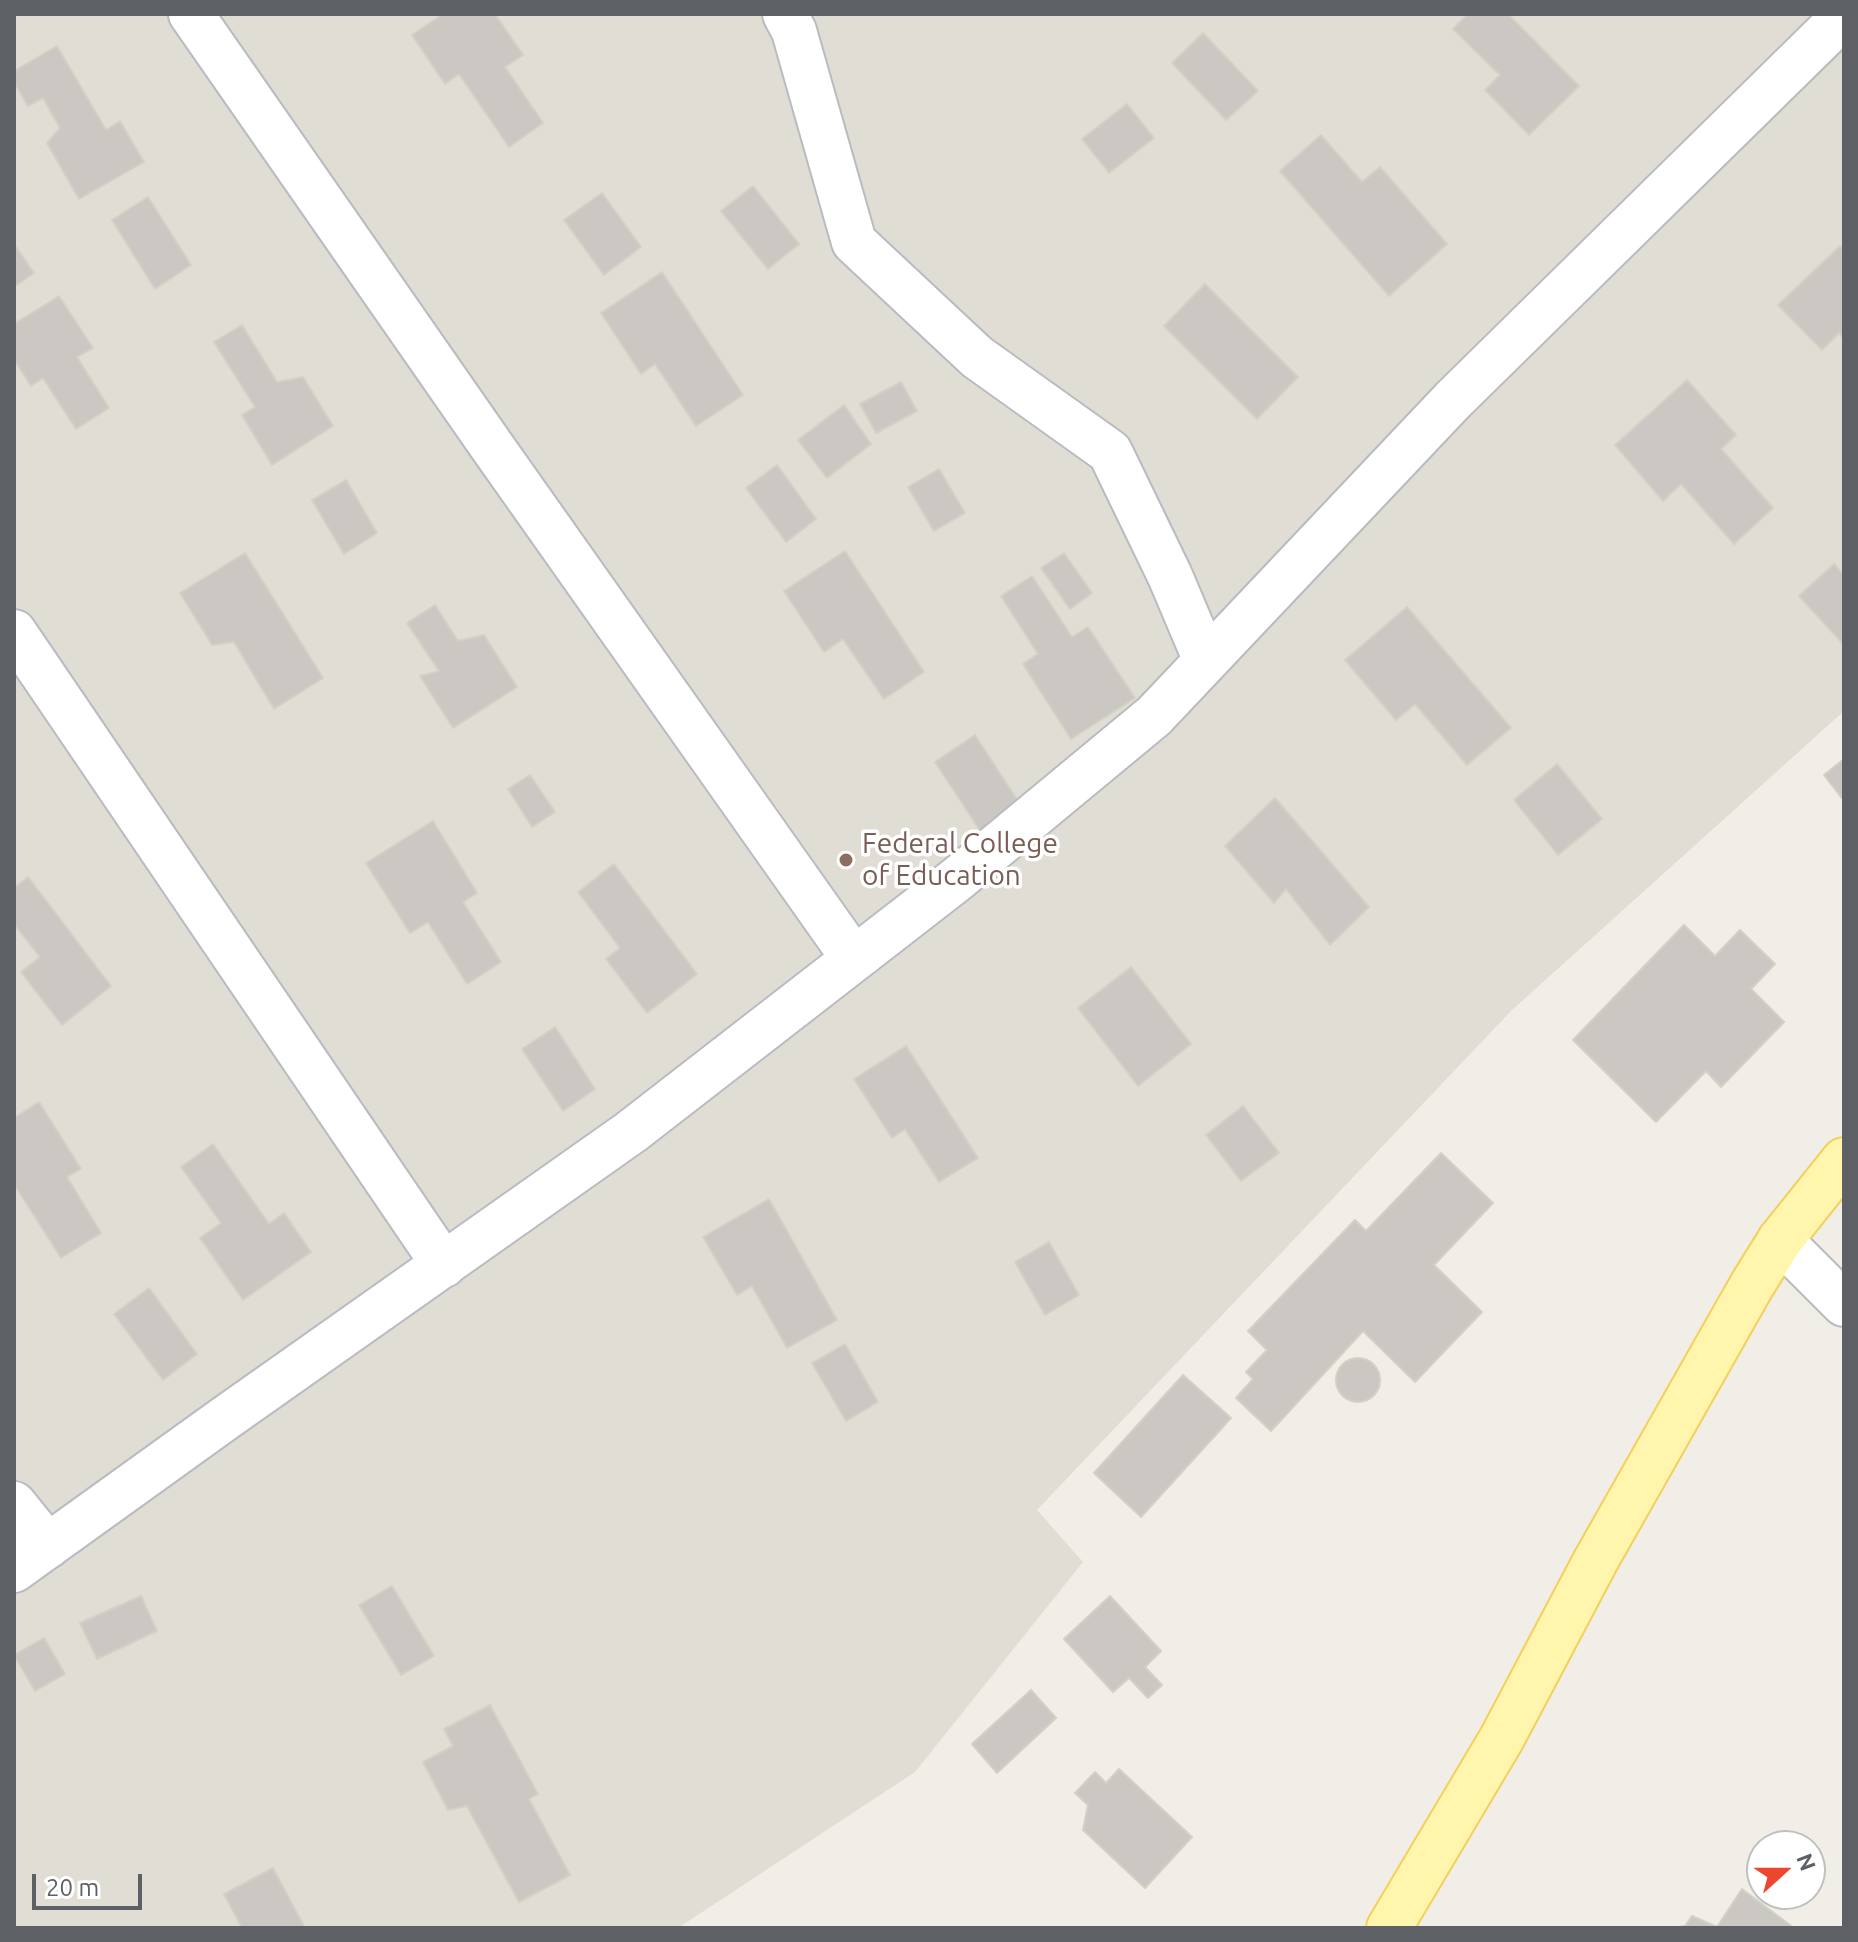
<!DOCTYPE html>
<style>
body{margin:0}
#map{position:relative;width:1858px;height:1942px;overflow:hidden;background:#f0eee6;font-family:Ubuntu,sans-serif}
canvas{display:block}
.frame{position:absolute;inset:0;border:16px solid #5d6166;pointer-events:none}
.north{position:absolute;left:1746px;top:1830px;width:80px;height:80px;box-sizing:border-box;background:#fff;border:2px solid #bec0c2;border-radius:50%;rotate:69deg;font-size:22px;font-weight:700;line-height:32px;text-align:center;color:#5d6166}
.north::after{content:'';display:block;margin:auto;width:28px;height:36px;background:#ed462f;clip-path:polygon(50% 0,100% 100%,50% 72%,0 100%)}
.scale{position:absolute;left:32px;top:1874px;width:110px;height:36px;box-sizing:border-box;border:4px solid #5d6166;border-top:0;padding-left:10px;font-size:24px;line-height:28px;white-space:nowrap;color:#5d6166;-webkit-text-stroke:6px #fff;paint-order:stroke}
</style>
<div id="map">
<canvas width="1858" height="1942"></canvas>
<div class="frame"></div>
<div class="north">N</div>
<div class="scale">20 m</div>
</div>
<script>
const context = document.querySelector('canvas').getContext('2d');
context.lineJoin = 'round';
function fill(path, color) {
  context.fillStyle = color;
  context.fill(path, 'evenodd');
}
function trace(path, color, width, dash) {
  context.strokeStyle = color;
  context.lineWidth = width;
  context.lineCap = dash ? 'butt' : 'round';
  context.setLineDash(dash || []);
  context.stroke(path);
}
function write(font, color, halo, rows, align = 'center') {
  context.font = font + ' Ubuntu,sans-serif';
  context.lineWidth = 7;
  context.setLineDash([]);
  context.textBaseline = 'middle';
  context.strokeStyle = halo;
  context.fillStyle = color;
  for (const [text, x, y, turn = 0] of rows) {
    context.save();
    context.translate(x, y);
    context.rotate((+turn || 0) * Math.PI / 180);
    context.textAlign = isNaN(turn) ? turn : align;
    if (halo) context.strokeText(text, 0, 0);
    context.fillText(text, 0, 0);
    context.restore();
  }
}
fill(new Path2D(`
 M14,14H1844V711L1512,1010L1037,1510L1083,1562L915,1772L678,1928H14Z`), '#e0ddd4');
const building = new Path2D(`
 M443,14H495L523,55L505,67L543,123L509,147L459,74L445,84L412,35Z
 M1468,14H1508L1579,86L1529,135L1485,90L1500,75L1453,29Z
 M1203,33L1258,91L1226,120L1172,63Z
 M57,46L106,130L120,121L144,162L79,199L47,143L60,128L43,98L28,106L14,82V71Z
 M1127,104L1154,138L1109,173L1082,139Z
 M1321,135L1362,182L1380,167L1447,244L1389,296L1280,171Z
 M753,186L799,244L768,269L721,211Z
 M602,193L641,247L604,275L564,220Z
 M148,197L191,265L155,289L112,220Z
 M14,244L34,273L14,287Z
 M1840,246L1844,250V339L1839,333L1822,350L1778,305Z
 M662,272L743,395L696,426L655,364L641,374L601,313Z
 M1205,284L1298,377L1257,419L1164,326Z
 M59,296L93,348L77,357L109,408L76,429L43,378L31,386L14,359V324Z
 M242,325L277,382L303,377L333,426L272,465L242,415L255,407L214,342Z
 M1687,380L1736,435L1721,449L1773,508L1734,544L1681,484L1663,501L1615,445Z
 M901,382L917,411L876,433L860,404Z
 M844,405L871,444L827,478L798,440Z
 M777,465L816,519L786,542L746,488Z
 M939,469L965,513L934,531L908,487Z
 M346,480L377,533L344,554L312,500Z
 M845,551L924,672L884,699L843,639L824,652L784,591Z
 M245,553L323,678L274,709L234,642L212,645L180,593Z
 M1064,553L1092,593L1070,609L1041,568Z
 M1834,564L1844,575V645L1799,596Z
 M1032,576L1072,637L1088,627L1135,698L1071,739L1023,664L1038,654L1001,596Z
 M435,605L458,641L484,635L517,687L453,728L420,676L439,671L407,623Z
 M1407,607L1511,728L1467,765L1415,704L1396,720L1345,660Z
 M975,735L1021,806L981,832L935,762Z
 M1844,759V801L1824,775Z
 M1557,764L1602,819L1558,855L1514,800Z
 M530,775L555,812L532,827L508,789Z
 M1275,798L1369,907L1330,945L1286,889L1274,903L1225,846Z
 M433,821L477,893L463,902L501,962L467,984L428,922L410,933L366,863Z
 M614,864L697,974L647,1013L606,959L620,948L578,892Z
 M28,877L111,986L62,1025L21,972L40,957L14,924V888Z
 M1684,925L1715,956L1740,930L1775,964L1751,989L1784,1022L1721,1087L1706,1071L1656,1122L1573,1040Z
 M1131,967L1191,1044L1138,1086L1078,1008Z
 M555,1027L595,1089L563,1111L522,1049Z
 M906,1046L978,1158L939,1182L905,1129L892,1138L854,1079Z
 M39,1102L81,1169L67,1177L101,1233L61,1258L16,1187L14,1189V1118Z
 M1243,1106L1279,1153L1241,1181L1206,1135Z
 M213,1144L269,1224L284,1213L311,1252L243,1300L200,1238L221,1223L181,1167Z
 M1441,1153L1493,1203L1434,1265L1482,1312L1415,1382L1363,1331L1271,1431L1236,1398L1253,1379L1246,1372L1267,1350L1248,1331L1355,1220L1366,1231Z
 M769,1199L837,1320L787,1348L752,1286L737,1295L703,1237Z
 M1049,1242L1079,1295L1045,1315L1015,1262Z
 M149,1288L197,1354L163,1380L114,1314Z
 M845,1344L878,1402L846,1421L812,1363Z
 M1336 1380a22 22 0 1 1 44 0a22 22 0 1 1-44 0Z
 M1183,1375L1231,1418L1141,1517L1094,1473Z
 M392,1586L434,1656L401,1675L359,1605Z
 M141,1596L157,1631L97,1659L80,1623Z
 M1110,1596L1161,1651L1145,1667L1162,1685L1148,1698L1129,1678L1113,1692L1064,1639Z
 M44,1638L65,1674L35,1691L14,1655Z
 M1031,1690L1056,1718L997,1773L972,1744Z
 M490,1705L538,1794L529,1799L570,1875L519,1902L467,1806L448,1810L423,1762L453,1746L444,1729Z
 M1119,1769L1192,1837L1145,1888L1083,1830L1088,1805L1075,1793L1095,1772L1106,1783Z
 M273,1868L305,1928H242L224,1894Z
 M1742,1889L1794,1928H1672L1685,1926L1692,1916L1717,1927Z`);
fill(building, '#cbc8c3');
trace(building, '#d5d0c4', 2);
const minor = new Path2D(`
 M191,14L493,448L854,959
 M785,14L794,31L854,242L977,357L1110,452L1170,576L1206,661
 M14,632L444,1265
 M1780,1240L1844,1304
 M14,1504L48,1546
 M14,1570L224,1419L631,1132L956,880L1154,716L1453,400L1844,16`);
const major = new Path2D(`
 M1389,1928L1502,1738L1596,1560L1752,1285L1780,1240L1844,1160`);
trace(minor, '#b8bbc0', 48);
trace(major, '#f4d05a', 48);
trace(minor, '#fff', 44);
trace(major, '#fff5ac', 44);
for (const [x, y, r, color] of [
 [846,860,8,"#8d6e63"]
]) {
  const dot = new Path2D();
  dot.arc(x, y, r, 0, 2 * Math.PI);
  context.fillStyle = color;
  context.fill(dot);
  trace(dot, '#fff', 3);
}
write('28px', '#785e54', '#fff', [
 ["Federal College",862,844],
 ["of Education",862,876]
], 'left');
</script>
